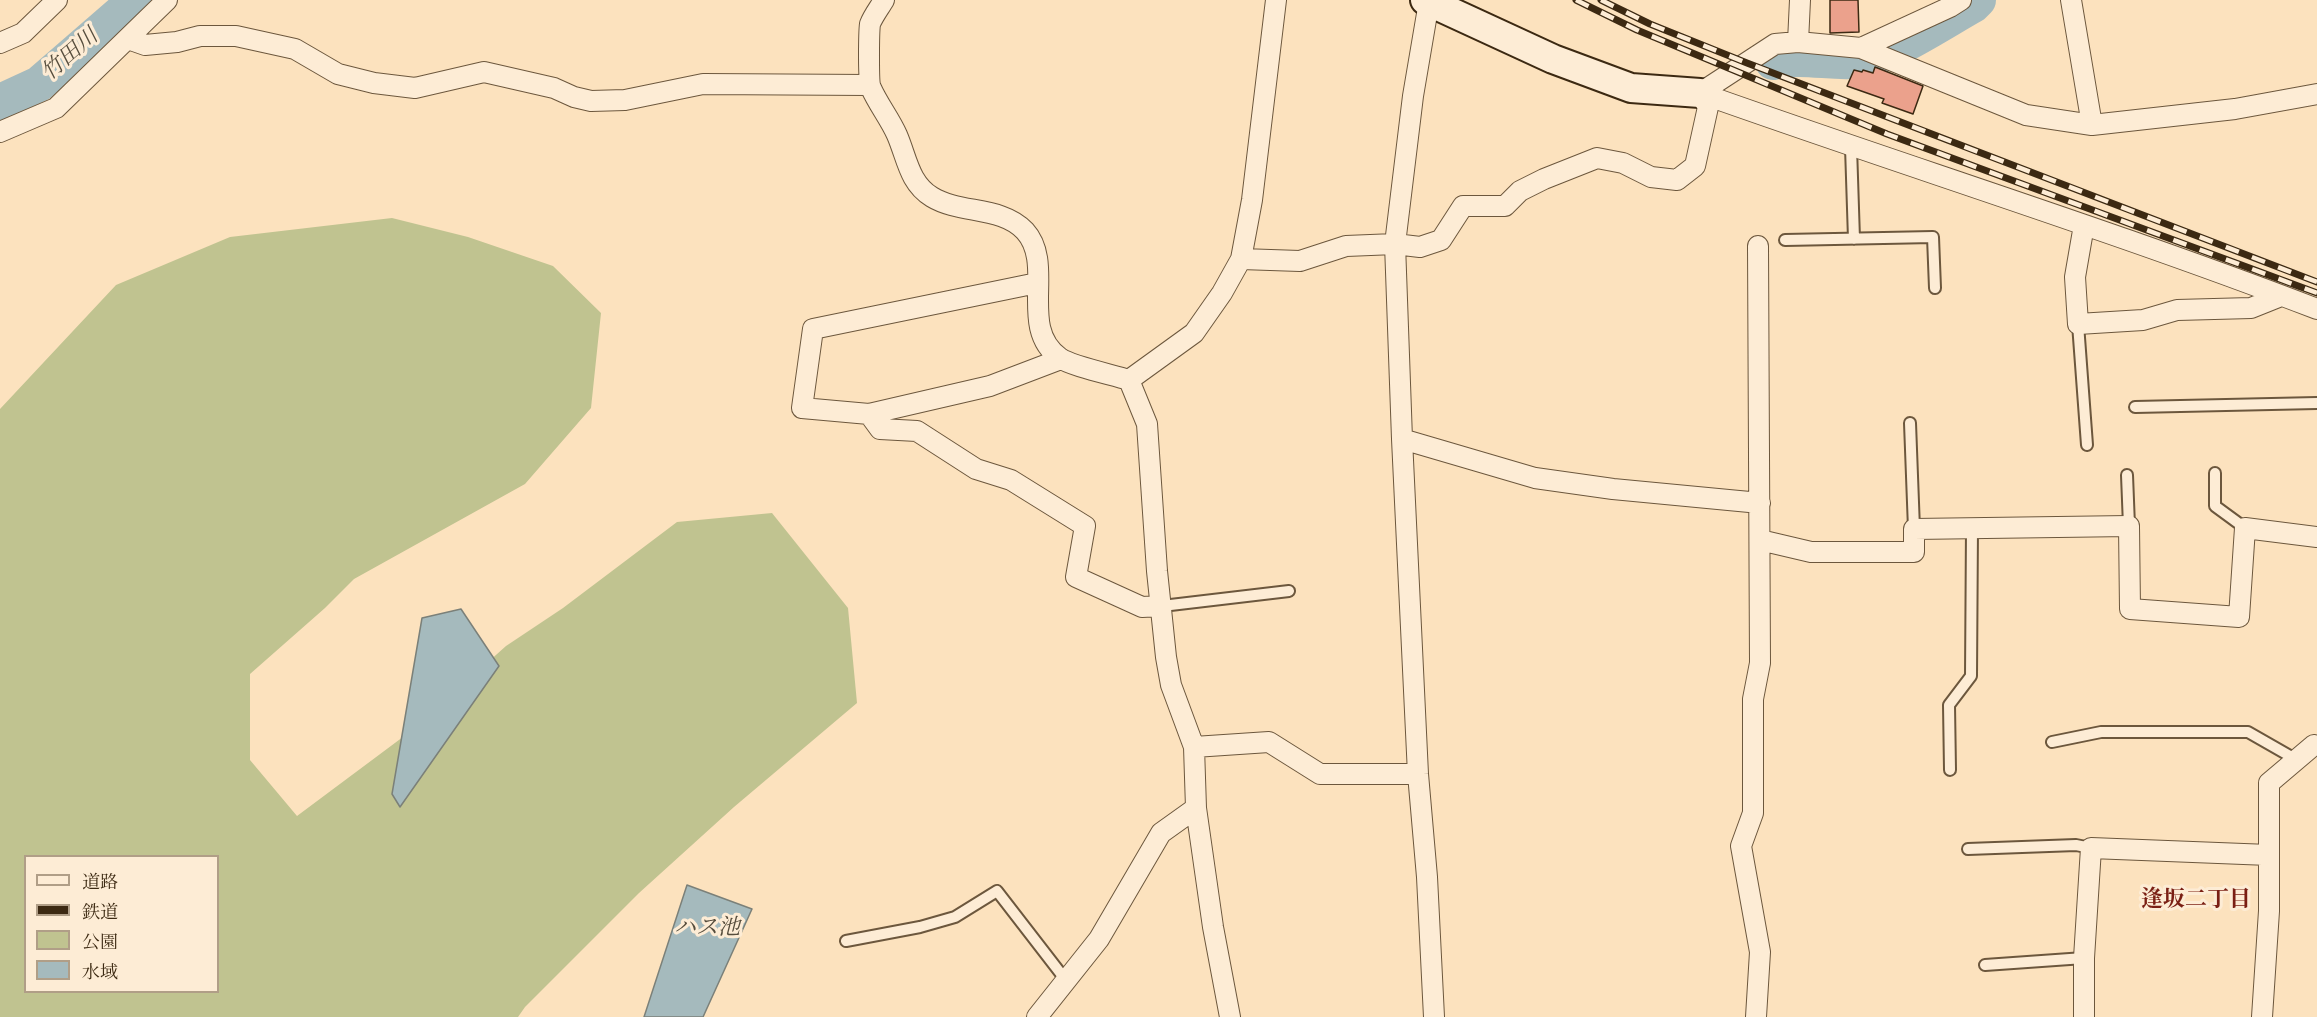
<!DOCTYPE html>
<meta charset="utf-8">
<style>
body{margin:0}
#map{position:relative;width:2317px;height:1017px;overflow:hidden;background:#fce2be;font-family:"IM FELL DW Pica","Noto Serif JP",serif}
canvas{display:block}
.legend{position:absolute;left:24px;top:855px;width:195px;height:138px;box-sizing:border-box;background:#fdecd5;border:2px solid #b09e87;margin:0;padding:8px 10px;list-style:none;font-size:18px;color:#3c2912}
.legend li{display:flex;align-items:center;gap:12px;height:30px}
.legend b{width:30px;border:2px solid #b09e87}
</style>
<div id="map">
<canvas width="2317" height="1017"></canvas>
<ul class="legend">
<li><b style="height:8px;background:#fdecd5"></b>道路</li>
<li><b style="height:8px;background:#3c2912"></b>鉄道</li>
<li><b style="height:16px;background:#c0c390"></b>公園</li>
<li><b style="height:16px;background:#a5babd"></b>水域</li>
</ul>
</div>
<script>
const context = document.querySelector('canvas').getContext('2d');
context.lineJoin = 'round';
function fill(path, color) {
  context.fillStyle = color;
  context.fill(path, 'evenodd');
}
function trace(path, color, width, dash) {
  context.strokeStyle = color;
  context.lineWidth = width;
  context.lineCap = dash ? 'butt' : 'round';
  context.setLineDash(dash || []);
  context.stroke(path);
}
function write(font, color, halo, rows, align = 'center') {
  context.font = font + ' "IM FELL DW Pica","Noto Serif JP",serif';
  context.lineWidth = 6;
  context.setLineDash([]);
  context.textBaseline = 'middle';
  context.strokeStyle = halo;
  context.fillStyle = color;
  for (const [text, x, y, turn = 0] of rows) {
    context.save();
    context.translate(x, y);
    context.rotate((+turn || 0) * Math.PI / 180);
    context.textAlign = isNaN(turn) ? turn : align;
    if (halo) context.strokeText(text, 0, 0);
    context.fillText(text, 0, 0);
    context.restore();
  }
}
fill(new Path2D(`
 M392,218L468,237L553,266L601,313L591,408L525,484L354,579L325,608L250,674V760L297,816L411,731L506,646L563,608L677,522L772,513L848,608L857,703L734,807L639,893L525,1007L518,1017H0V409L116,285L230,237ZM26,856H218V992H26Z`), '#c0c390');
const water = new Path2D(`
 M461,609L499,666L400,807L392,794L422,618Z
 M687,885L752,909L703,1017H644Z`);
fill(water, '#a5babd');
trace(water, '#7b8079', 1.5);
trace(new Path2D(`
 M1773,62C1803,54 1835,65 1865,60C1893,55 1946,20 1973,5L1978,0
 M0,102L39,84L136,0`), '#a5babd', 36);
const building = new Path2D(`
 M1830,0H1858L1859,32L1830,33Z
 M1875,67L1923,86L1913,114L1882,103L1884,99L1847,86L1854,70L1862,72L1863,70L1873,73Z`);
fill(building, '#eba18c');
trace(building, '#3c2912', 1.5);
const lane = new Path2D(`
 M1851,147L1854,239
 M1785,240L1933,237L1935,288
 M2078,324L2087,445
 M2135,407L2317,403
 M1910,423L1914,529
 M2215,473V506L2245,528
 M2127,475L2129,526
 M1162,606L1289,591
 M2052,742L2101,732H2248L2297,760
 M1950,770L1949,705L1971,676L1972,528
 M1968,849L2076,845L2091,848
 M846,941L920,927L955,917L997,891L1065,979
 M1985,965L2084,958`);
const street = new Path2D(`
 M884,0C880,7 873,16 870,24C869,31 868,82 871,88C878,104 890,119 897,135C907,158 909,183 932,197C960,214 1002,206 1025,231C1056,265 1017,328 1060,358C1071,366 1114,375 1129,380L1194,333L1222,293L1241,259L1252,200L1276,0
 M2071,0L2092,125
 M1429,2L1413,96L1395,244L1402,439L1418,774L1427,877L1434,1017
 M128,39L145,45L177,42L200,36H236L295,49L338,74L374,83L415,88L484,72L554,88L574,97L591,101L625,100L703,84L869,85
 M1798,42L1800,0
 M0,43L23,33L57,0
 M1861,48L1950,7L1961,0
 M1700,93C1905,166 2114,231 2317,309
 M1700,93L1775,44L1798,42L1861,48L2026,115L2092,125L2235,109L2317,94
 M0,132L56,108L167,0
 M2084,225L2075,277L2078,324L2143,320L2177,310L2251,308L2281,296
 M1241,259L1300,261L1346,246L1395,244L1420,247L1441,240L1463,206H1505L1520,191L1544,179L1597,158L1623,163L1651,177L1677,180L1695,166L1708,107L1700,93
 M1037,283L813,329L802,408L869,414L990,386L1061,359
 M1129,380L1147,424L1157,571L1166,657L1171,685L1194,747L1269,742L1320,774H1418
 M869,414L880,429L917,431L976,469L1011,480L1085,526L1076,577L1142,607L1162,606
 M1402,439L1535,478L1613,489L1760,503
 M1760,540L1811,552H1914V529L2129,526L2130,609L2239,617L2245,528L2317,537
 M1194,747L1196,808L1213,927L1230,1017
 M1037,1017L1099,939L1161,833L1196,808
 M1756,1017L1760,952L1741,846L1753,813V699L1760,663L1758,246
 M2084,1017V958L2091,848L2269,855V783L2314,745
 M2262,1017L2269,911V855`);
const secondary = new Path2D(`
 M1425,0L1553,59L1631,88L1700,93`);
trace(lane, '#6c573d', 14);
trace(street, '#6c573d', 22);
trace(secondary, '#3c2912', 32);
trace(lane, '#fdecd5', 10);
trace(street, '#fdecd5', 20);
trace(secondary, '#fdecd5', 28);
const rail = new Path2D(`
 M1576,0L1637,30L1887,134L2317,293
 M1601,0L1650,24L1747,63L2317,282`);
trace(rail, '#3c2912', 7);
trace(rail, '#fdecd5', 4.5, [14]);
write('italic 22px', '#564d3d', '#fdecd5', [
 ["竹田川",71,56,-41],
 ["ハス池",707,929]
]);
write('bold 22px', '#7a1f14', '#fdecd5', [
 ["逢坂二丁目",2196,901]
]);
</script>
